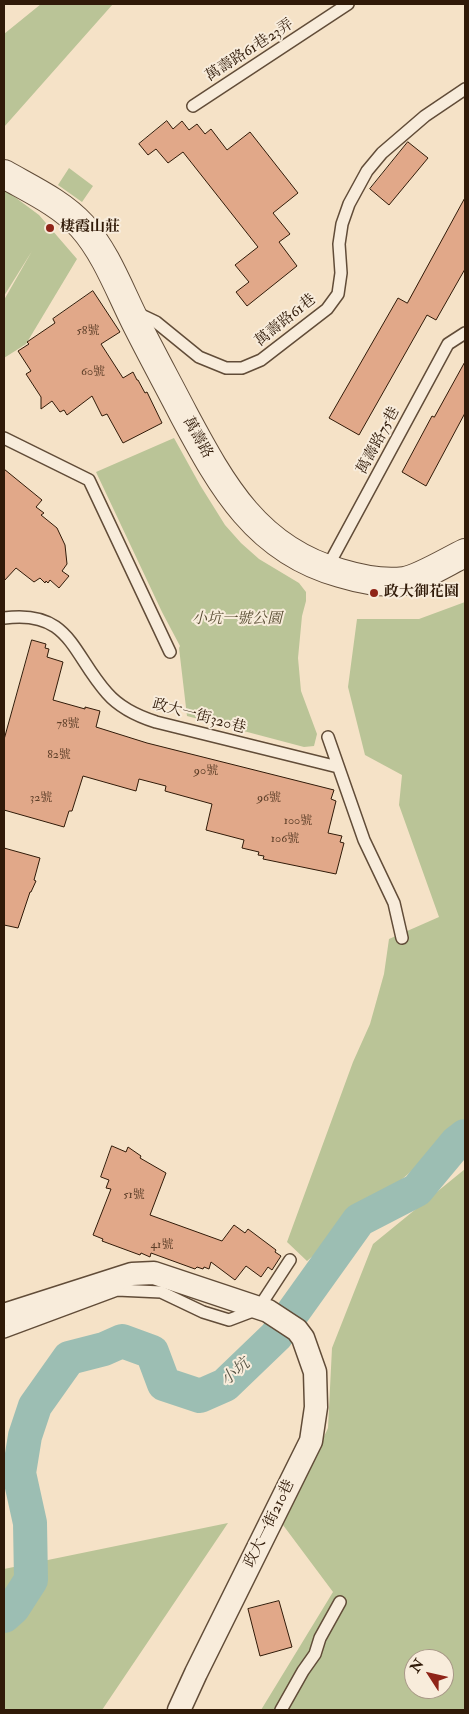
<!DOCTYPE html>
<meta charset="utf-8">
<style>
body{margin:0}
#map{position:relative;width:469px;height:1714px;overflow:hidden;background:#f5e2c7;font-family:"IM FELL Double Pica",serif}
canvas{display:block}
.frame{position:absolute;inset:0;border:5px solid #301a08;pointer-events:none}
.north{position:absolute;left:404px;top:1649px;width:50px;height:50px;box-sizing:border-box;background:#f8ecdb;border:1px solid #a89887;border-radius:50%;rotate:305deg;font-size:14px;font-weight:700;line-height:20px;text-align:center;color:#301a08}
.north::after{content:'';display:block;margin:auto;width:18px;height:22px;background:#8f2418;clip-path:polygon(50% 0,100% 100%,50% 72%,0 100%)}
</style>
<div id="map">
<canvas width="469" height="1714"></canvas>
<div class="frame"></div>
<div class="north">N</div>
</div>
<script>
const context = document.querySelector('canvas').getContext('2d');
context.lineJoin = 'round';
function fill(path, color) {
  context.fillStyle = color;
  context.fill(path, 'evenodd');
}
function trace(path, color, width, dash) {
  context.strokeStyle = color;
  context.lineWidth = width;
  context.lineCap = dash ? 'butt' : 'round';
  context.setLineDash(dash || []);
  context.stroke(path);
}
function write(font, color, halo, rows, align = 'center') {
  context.font = font + ' "IM FELL Double Pica","Noto Serif TC",serif';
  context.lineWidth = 4;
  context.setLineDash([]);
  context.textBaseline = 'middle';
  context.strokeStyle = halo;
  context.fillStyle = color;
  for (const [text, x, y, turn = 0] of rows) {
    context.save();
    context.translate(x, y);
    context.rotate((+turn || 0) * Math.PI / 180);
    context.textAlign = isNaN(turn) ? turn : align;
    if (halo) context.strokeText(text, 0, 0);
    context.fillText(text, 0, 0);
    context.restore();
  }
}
fill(new Path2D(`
 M41,4H113L4,127V34Z
 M69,168L93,186L82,202L58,185Z
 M4,189L39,215L77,259L26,344L4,358V300L32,251L4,296Z
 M174,438L200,485L225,525L241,543L259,559L299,583L306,592V601L302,616L298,658L301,691L317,734L314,746L304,747L187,716L179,648L180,646L162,612L96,472Z
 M465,602V1125L307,1261L287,1242L353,1062L370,1024L384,974L389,939L439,917L399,805L402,775L365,755L348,687L357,619H419Z
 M465,1169V1710H261L333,1592L283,1525L328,1428L332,1348L373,1244ZM414,1659H444V1689H414Z
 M228,1523L102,1710H4V1569Z`), '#bac497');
trace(new Path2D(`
 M4,1616L13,1608L31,1580L30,1523L19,1473L25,1436L35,1406L69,1358L104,1349L122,1341L152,1352L164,1384L200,1396L225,1385L276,1336L359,1220L417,1190L456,1143L465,1136`), '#9cbeb3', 34);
const building = new Path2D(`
 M167,121L173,129L182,121L189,130L197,124L205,134L211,129L227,150L250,132L298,193L273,213L290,234L279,242L297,266L247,306L236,292L249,282L235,265L258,247L183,152L168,163L156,149L148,155L139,144Z
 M408,142L428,158L389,205L370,189Z
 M465,198V269L436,320L427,315L359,435L329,418L398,298L407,303Z
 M93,291L120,332L101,344L123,378L133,372L137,380H138L145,393L147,392L162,423L123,443L107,414L102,416L92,396L67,415L64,410L60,412L52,401L41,409V397L26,374L31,371L18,351L29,344L27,342L55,323L53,319Z
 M465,362V413L426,486L402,472L432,416L434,417Z
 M4,469L42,500L36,507L44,513L41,515L57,528L65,545L67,564L62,571L69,576L59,588L50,580L48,583L46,581L45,583L40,578L34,582L16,568L4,581Z
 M32,640L46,644L45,648L49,649L47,657L63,662L53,700L85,709V707L100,711L96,727L147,743L334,790L331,799L336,801L328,833L342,836L340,842L344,843L336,874L263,859L264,856L258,855L259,852L242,848L244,840L206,830L212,804L165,791L166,786L139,779L136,791L83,776L72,811H69L64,827L4,810V740Z
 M4,848L40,858L34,880L36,881L31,892H30L18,928L4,925Z
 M112,1146L126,1152L128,1147L141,1156L140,1158L166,1173L150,1215L222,1241L234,1225L245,1233L248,1229L276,1250L275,1252L281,1256L272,1270L268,1267L261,1277L246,1266L235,1280L211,1262L209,1269L204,1267L203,1269L197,1267L195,1269L151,1253L150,1257L141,1253L140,1255L102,1241L103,1239L93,1235L111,1189L106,1188L109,1180L101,1177Z
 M279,1601L292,1647L260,1656L248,1609Z`);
fill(building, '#e1a889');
trace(building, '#301a08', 1);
const service = new Path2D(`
 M193,106L348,4
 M135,312L156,322L199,357L226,368H242L261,360L327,309L338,294L341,273L339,244L342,224L349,204L367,171L382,153L425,116L465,89
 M4,438L89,480L170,652
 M327,568L448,344L465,333
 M4,618C70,609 72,654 107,693C120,708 137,716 156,722L338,767
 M328,737L364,840L394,903L402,938
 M4,1332L117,1290L161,1292L203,1312L229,1320L258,1309L290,1260
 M281,1710L303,1671L315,1654L320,1638L340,1602`);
const minor = new Path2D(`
 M4,1315L132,1274L154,1273L268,1311L297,1330L303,1338L315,1372L316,1407L311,1441L196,1673L179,1710`);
const tertiary = new Path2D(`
 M4,174C30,189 61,203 82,226C106,253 119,289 135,321C151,353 168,384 184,415C222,486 257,550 340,573C360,579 383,584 404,581C419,579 450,560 465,553`);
trace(service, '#614c38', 14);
trace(minor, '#614c38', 25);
trace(tertiary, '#614c38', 30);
trace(service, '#f8ecdb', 11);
trace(minor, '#f8ecdb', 22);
trace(tertiary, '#f8ecdb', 28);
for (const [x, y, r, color] of [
 [50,228,5,"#8f2418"],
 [374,593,5,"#8f2418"]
]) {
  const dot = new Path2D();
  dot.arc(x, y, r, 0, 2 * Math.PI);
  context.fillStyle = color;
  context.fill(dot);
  trace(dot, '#f8ecdb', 2);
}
write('12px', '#5c3e28', null, [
 ["58號",88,331],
 ["60號",93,372],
 ["78號",68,724],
 ["82號",59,755],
 ["90號",206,771],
 ["32號",41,798],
 ["96號",269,798],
 ["100號",298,821],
 ["106號",285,839],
 ["51號",134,1195],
 ["41號",162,1245]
]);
write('15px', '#301a08', '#f8ecdb', [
 ["萬壽路61巷23弄",250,51,-33],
 ["萬壽路61巷",286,321,-39],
 ["萬壽路",197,438,61],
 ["萬壽路75巷",379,441,-62],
 ["政大一街320巷",199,717,15],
 ["政大一街210巷",270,1524,-64]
]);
write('bold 15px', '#301a08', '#f8ecdb', [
 ["棲霞山莊",60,228],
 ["政大御花園",384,593]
], 'left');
write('italic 15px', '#594d33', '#f8ecdb', [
 ["小坑一號公園",237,620]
]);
write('italic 16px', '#565344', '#f8ecdb', [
 ["小坑",236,1373,-41]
]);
</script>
